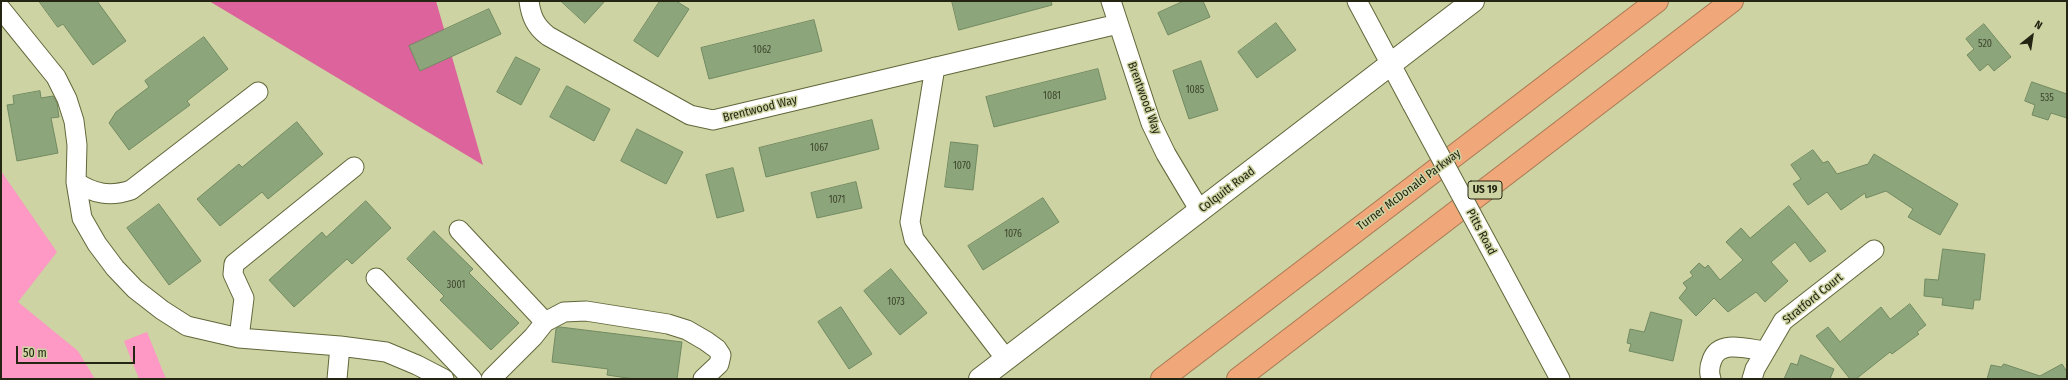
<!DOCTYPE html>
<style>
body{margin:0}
#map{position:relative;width:2068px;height:380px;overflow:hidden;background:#cdd3a2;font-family:"Fira Sans Condensed",sans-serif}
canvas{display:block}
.frame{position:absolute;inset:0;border:2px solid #242613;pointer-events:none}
.north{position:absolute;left:2012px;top:16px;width:40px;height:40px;-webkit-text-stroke:3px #cdd3a2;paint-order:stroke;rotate:30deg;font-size:11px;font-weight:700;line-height:16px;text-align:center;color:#242613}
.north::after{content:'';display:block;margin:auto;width:14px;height:18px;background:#242613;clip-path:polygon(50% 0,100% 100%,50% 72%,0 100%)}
.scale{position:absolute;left:16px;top:346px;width:119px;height:18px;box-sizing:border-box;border:2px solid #242613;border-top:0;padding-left:5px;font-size:12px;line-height:14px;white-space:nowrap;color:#242613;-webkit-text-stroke:3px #cdd3a2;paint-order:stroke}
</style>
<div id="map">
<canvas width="2068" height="380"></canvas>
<div class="frame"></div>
<div class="north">N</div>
<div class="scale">50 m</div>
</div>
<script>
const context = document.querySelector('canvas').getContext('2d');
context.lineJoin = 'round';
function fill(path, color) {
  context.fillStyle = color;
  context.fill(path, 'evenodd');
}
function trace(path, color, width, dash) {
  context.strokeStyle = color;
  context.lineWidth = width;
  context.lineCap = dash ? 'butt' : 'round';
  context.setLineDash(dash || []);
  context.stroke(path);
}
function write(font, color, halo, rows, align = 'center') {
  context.font = font + ' "Fira Sans Condensed",sans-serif';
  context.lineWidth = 3;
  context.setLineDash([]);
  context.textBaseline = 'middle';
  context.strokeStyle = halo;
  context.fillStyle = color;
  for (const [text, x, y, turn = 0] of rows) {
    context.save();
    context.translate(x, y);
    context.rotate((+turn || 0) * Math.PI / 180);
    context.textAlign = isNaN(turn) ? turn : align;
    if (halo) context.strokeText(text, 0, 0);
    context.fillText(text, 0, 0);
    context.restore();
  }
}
fill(new Path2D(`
 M1,171L57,252L18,302L78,351L95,379H1Z
 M147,332L166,379H139L124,341Z`), '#fe98c4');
fill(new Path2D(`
 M209,1H436L483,165Z`), '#dc639b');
const building = new Path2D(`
 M39,1H97L126,41L93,65L63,24L58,27Z
 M561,1H605L585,23Z
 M660,1H676L689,9L658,57L634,41Z
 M952,1H1051L1052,5L959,30Z
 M1184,1H1203L1210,17L1168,35L1158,13Z
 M489,9L501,34L420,71L409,46Z
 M814,20L822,51L709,79L701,48Z
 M1276,23L1296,50L1257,78L1238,52Z
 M1984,24L2011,57L1994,71L1988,64L1980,71L1967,55L1974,49L1966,39Z
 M204,37L228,69L187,101L190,105L129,150L109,123L116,112L149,87L145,81Z
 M516,57L540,69L521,105L497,92Z
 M1201,61L1218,110L1189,119L1173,71Z
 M1098,69L1106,99L994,127L986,97Z
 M2032,82L2067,94V118L2051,113L2048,120L2032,115L2035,105L2025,101Z
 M567,86L610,109L594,141L550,117Z
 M40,91L41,98L53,96L57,103L59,117L51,118L58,153L17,161L7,105L14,104L13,96Z
 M872,120L879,149L766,177L759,148Z
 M297,122L323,154L268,199L262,192L220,226L197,199L239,164L242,167Z
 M637,129L683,152L666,184L621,161Z
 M951,142L978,145L973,190L945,187Z
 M1813,150L1823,163L1828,161L1837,174L1868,164L1874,154L1958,204L1940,235L1908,217L1913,209L1886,191L1866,198L1865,193L1841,210L1827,192L1808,205L1793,184L1801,179L1791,165Z
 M733,168L744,211L717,218L706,175Z
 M856,182L862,208L817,218L811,193Z
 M1043,198L1059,222L983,270L968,246Z
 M366,201L391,228L352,264L347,259L294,307L269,280L322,232L326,237Z
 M159,204L201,261L169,285L127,228Z
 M1789,206L1826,251L1810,262L1795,242L1771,262L1788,281L1765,302L1756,292L1728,312L1714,298L1696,316L1679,298L1687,288L1683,283L1693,276L1690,272L1699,263L1705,268L1708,265L1720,280L1743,260L1726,242L1741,228L1750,238Z
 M434,231L473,269L469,273L519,323L491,350L440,300L444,296L407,259Z
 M1943,249L1985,254L1980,300H1974L1973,309L1942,305L1943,298L1924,296L1925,279L1938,280Z
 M891,269L927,313L900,335L864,291Z
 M1910,304L1926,325L1917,332L1919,334L1892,354L1890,352L1856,379H1850L1816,336L1828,327L1840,342L1881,307L1890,319Z
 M841,307L872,354L849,369L818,322Z
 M1651,312L1682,320L1673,361L1629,351L1631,344L1627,343L1630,329L1644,332Z
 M560,327L682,342L677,379H634L607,375L608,369L552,362L556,329Z
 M1801,355L1834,369L1830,379H1784L1791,363L1797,365Z
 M2004,364L2040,376L2062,364L2067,372V379H1987L1991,365L2001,367Z`);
fill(building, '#8ca57b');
trace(building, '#728a62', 1);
const minor = new Path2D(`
 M529,1C531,16 535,26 548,36L690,115L713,120L1118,24
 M1111,1L1151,123L1166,154L1200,211
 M1357,1L1412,104
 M1,9L56,77L67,99L74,121L77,145L76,182L82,218L97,244L115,268L135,289L162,310L187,326L239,338L340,346L386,352L417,365L444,379
 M935,67L910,222L914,239L1006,359
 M76,182C94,194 110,197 131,190L258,92
 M459,230L545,322
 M1500,267L1560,379
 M376,278L472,379
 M239,338L244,298L233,274L234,264L354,167
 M337,379L340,346
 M491,379L533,337L545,322L564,312L586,311L668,324L687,330L706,341L717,349L721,355L719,364L703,379
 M1711,379C1709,373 1709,367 1712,360C1719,339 1748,349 1764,351
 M1752,379L1755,369L1783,321L1874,250`);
const tertiary = new Path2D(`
 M980,379L1473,1`);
const motorway = new Path2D(`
 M1162,379L1657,1
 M1238,379L1732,1`);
trace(minor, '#62673a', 21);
trace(tertiary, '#62673a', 24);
trace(motorway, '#a97a55', 24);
trace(minor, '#fff', 19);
trace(tertiary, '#fff', 22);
trace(motorway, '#f0a779', 22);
const minorBridge = new Path2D(`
 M1412,104L1500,267`);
trace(minorBridge, '#62673a', 21, []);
trace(minorBridge, '#fff', 19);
write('10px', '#3e462d', null, [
 ["520",1985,44],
 ["1062",762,50],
 ["1085",1195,90],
 ["1081",1052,96],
 ["535",2047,98],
 ["1067",819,148],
 ["1070",962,166],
 ["1071",837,200],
 ["1076",1013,234],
 ["3001",456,285],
 ["1073",896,302]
]);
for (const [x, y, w] of [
 [1485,190,34]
]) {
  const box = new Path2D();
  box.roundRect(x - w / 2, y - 9, w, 18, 3);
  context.fillStyle = '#cdd3a2';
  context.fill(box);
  trace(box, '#242613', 1);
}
write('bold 11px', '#242613', null, [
 ["US 19",1485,190]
]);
write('12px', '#242613', '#cdd3a2', [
 ["Brentwood Way",1144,98,70],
 ["Brentwood Way",760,109,-14],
 ["Colquitt Road",1227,190,-37],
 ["Turner McDonald Parkway",1409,190,-37],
 ["Pitts Road",1481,232,62],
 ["Stratford Court",1813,299,-39]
]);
</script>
